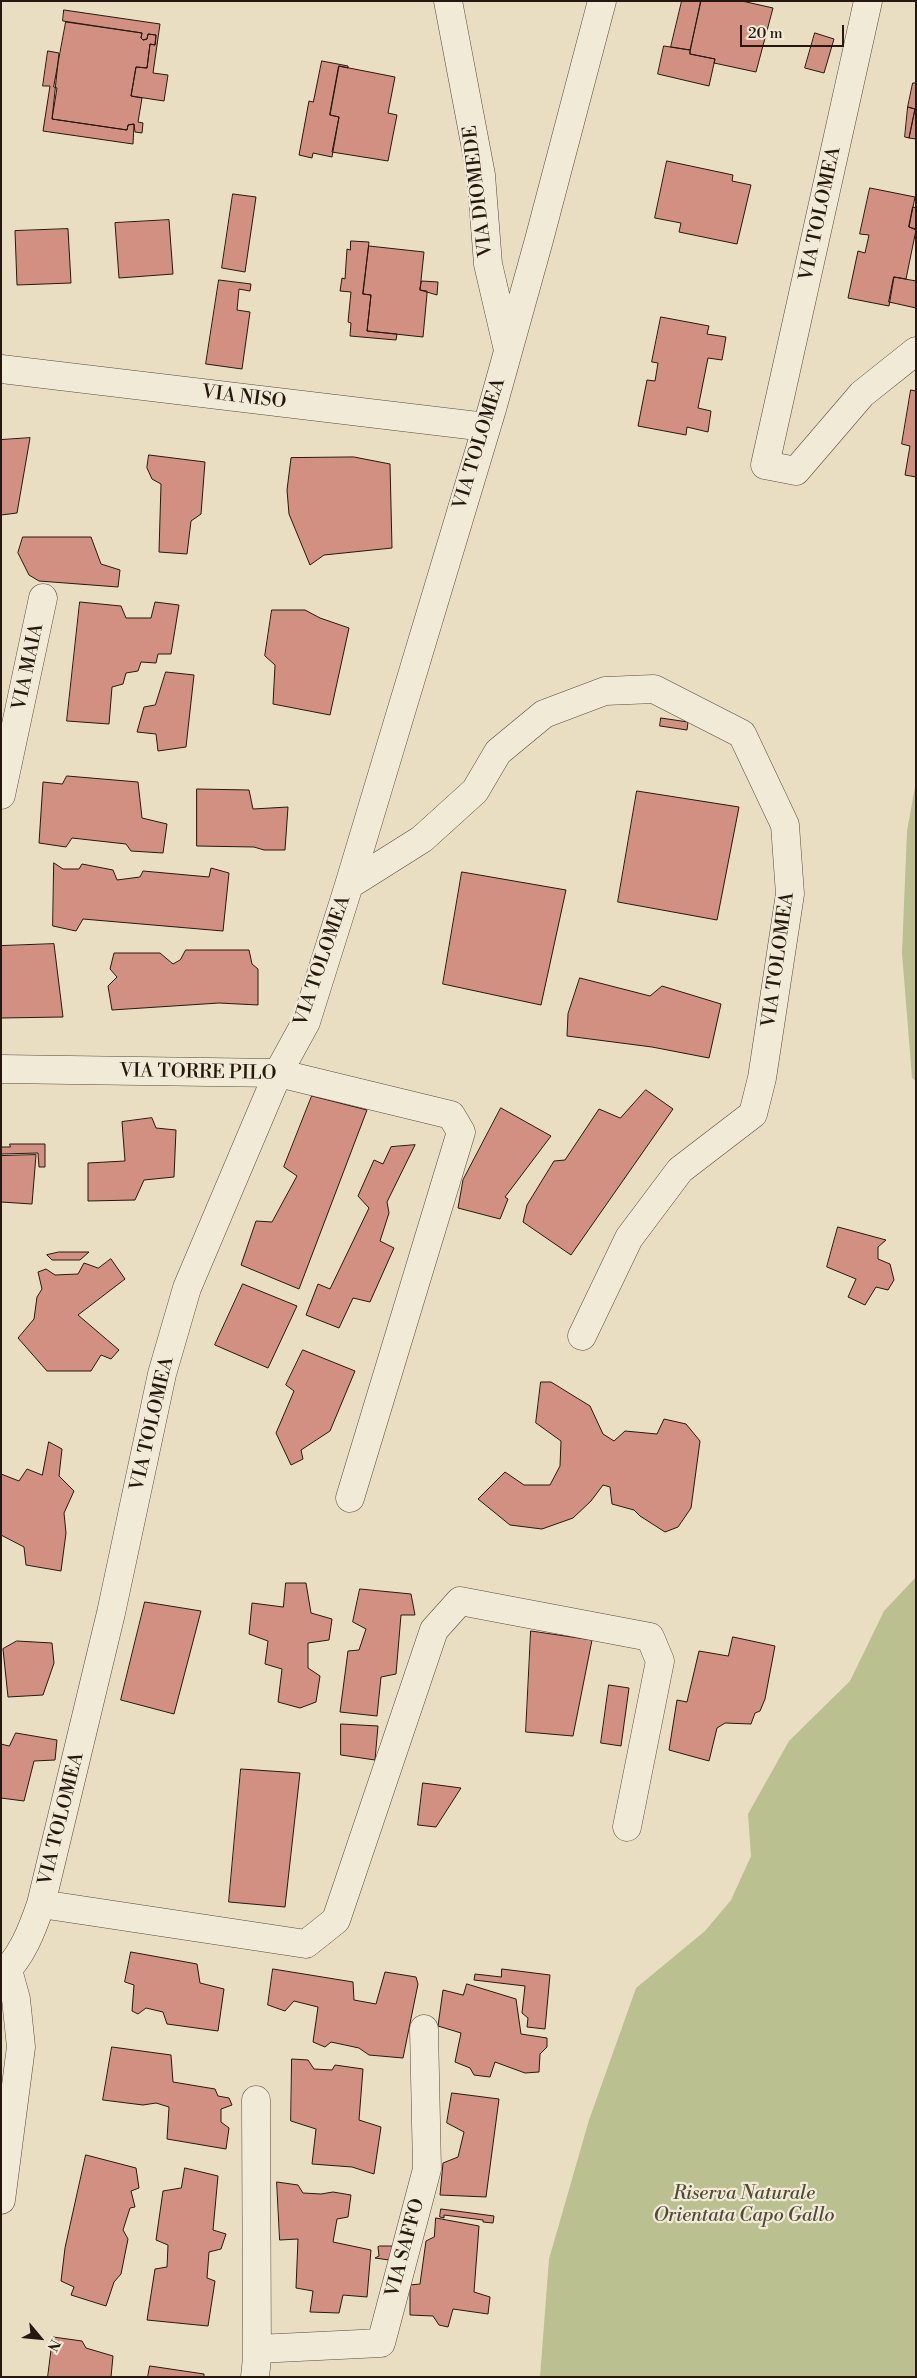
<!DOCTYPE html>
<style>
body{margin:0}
#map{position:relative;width:917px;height:2378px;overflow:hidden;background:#eadec2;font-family:"Libre Bodoni",serif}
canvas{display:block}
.frame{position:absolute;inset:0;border:2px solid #26180f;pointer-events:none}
.north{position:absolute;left:15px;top:2313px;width:50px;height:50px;-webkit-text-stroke:4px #f1ead7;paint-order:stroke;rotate:118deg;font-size:14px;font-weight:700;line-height:20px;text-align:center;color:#26180f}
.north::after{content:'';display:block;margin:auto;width:18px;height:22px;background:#26180f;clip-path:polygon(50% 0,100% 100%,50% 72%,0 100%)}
.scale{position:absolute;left:740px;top:25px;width:104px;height:22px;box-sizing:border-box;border:2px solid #26180f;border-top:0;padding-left:6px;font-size:15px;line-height:18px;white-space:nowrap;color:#26180f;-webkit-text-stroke:4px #f1ead7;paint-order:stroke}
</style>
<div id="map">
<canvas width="917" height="2378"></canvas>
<div class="frame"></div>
<div class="north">N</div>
<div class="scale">20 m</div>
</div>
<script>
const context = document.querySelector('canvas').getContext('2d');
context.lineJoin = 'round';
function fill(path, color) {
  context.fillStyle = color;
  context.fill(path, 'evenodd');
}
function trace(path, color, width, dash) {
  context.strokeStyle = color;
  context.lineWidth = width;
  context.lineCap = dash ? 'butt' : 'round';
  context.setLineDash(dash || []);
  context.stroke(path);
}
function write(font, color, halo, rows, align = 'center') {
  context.font = font + ' "Libre Bodoni",serif';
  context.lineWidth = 4.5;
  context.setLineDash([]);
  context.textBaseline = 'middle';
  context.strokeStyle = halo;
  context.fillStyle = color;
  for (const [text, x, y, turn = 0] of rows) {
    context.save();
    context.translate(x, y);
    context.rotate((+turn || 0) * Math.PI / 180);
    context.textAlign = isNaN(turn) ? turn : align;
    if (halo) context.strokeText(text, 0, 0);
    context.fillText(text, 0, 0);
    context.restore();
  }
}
fill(new Path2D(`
 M916,781V1081L912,1078L902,953L907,831Z
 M916,1577V2377H540L549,2259L589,2120L636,1988L705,1931L731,1900L751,1856L748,1814L789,1741L850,1681L884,1611Z`), '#bac090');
const building = new Path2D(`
 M682,1H701L690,50L671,47Z
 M701,1H742L773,8L756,72L714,63L715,59L690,54Z
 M64,10L160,24L153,73L168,75L164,101L131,96L136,67L147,68L150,44L155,45L156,35L148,34L147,39L143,40L141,38L142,33L63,21Z
 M66,22L142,33L141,38L143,40L147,39L148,34L156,35L155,45L150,44L147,68L136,67L131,96L142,98L138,122L143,123L142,133L135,132L134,124L128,125L127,130L52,119L57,88L54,87Z
 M815,33L834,39L824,73L805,68Z
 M664,46L690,50V54L715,59L709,86L658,74Z
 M48,51L59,53L52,119L127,130L128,125L134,124L133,144L43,131L50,86H43Z
 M322,61L348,66V68L339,66L330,115L339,117L332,157L313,153L312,158L299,155L309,101L313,102Z
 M339,66L395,77L388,113L397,115L388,161L332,152L339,117L330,115Z
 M913,83H916V139L909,138L915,109L908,107Z
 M908,107L915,109L909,138L905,137Z
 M667,161L733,175L732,181L751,185L737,244L679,232L681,223L655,218Z
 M870,188L915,197L909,227L916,230L906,279L894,277L889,306L848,298L858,251L865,253L869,235L860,234Z
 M233,194L256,197L245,272L222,268Z
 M913,207L916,208V229L909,227Z
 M169,220L173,274L119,278L115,223Z
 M68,229L71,283L17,285L15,231Z
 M351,241L369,242L363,294L371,295L367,331L397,334L396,340L350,336L351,323L348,322L351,292L340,291L342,278L345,279L347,249L350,250Z
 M369,246L424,252L420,290L427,291V294L423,337L367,331L371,295L363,294Z
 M894,277L916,281V308L889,302Z
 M219,280L251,284L250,291L239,289L237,310L250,312L242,369L206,364Z
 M422,281L438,282L437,295L420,290Z
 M661,317L709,326L707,334L726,337L722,360L708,358L698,408L711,411L708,432L687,427L686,435L638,426L647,380L655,381L658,363L652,362Z
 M911,390L916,391V477L905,475L910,446L902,444Z
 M30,438L17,513L1,515V440Z
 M149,455L205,462L201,514L191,521L187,554L159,552L161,484L152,479L147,468Z
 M354,457L390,464L392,548L324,555L310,565L289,514L287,490L291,458Z
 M23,537H91L101,564L120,570L118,587L39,581L29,575L18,553Z
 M80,602L121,606L126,618H151L155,602L179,605L171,654H158L156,663L141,662L138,671L126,673L123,684L112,687L109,724L67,721Z
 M272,610H305L320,618L349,628L330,715L273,704L275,665L265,656Z
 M166,672L194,675L186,747L158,751L156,734L137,732L144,707L155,705Z
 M661,718L688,722L687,730L660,726Z
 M67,776L138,782L142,818L167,824L163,853L131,851L126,844L72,838L66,847L39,843L43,782L62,784Z
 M197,789L249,790L253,809L288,807L285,850H264L254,847L197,846Z
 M637,791L739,807L717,920L618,902Z
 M54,863L63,869H79L82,864L113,870L117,880L140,877L143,871L209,877L211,868L229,873L223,931L83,919L76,931L53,926Z
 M462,872L566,890L541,1005L443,984Z
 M54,944L63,1017L1,1018V946Z
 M186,950H249L252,964L258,969V1005L219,1003L112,1010L108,986L117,977L110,969L114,953H160L173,964L180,960Z
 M580,978L650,996L662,986L721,1004L709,1058L652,1047L567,1036L568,1014Z
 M646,1090L673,1109L571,1255L523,1222L527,1205L554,1161L565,1160L599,1109L620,1118Z
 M312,1096L367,1110L299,1289L241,1265L256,1221L272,1222L297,1176L284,1167Z
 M501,1108L551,1136L505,1197L508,1199L500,1219L458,1208L463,1180Z
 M152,1118L156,1128L176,1130L174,1177L144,1180L135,1200L88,1201V1163L125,1161L122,1122Z
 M10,1144H45V1167H39L38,1153L1,1154V1147H10Z
 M415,1145L387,1202L389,1213L380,1241L394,1248L370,1302L353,1298L339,1328L306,1315L318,1284L330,1289L369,1208L358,1196L374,1160L383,1164L391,1147Z
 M36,1155L32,1204L1,1202V1156Z
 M838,1227L886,1240L878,1247V1259L890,1264L894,1280L888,1290L876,1287L865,1305L848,1297L856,1279L827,1267Z
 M59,1252H89L80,1260H52L47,1255Z
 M111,1259L125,1279L78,1315L119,1350L111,1359L101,1355L91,1371H47L18,1338L34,1319L37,1297L42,1289L38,1272L46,1269L55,1275L78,1274L84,1263L98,1268Z
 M243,1284L297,1306L268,1368L215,1345Z
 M303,1350L355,1371L330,1431L301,1450L303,1459L291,1465L276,1433L294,1391L286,1385Z
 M541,1382H551L590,1406L603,1434L614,1441L625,1431L657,1434L664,1419L686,1424L700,1441L691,1508L678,1527L665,1532L640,1516L634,1510L612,1504L610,1487L603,1485L591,1501L573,1518L542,1529L510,1525L478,1499L505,1472L524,1485H550L560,1466L561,1441L536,1423Z
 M49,1442L62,1449L59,1476L74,1491L64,1513L66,1533L61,1571L26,1565L24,1547L1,1535V1474L19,1481L27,1469L42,1475Z
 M286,1583H306L311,1613L332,1619L329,1640L308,1643V1668L320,1676L316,1702L300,1708L278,1702L282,1669L265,1664L268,1641L249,1634L252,1603L283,1607Z
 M360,1589L411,1594L415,1615H401L396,1674L381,1677L377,1716L340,1712L348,1651L359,1650L366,1629L353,1622Z
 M145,1602L201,1611L174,1714L121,1700Z
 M531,1631L592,1640L573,1736L526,1732Z
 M733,1637L775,1646L765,1699L760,1711L755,1713L751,1724L725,1723L717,1728L709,1761L669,1750L677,1700L687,1702L699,1651L728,1656Z
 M17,1641L52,1643L54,1663L43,1695L8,1697L3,1649Z
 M609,1685L629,1688L621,1746L601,1743Z
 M341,1724L378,1726L375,1760L341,1755Z
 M16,1733L57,1740L55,1760L34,1761L24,1801L1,1798V1744L9,1746Z
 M241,1769L300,1773L285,1907L229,1902Z
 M423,1783L461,1788L436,1827L418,1825Z
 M131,1952L197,1964L200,1983L224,1989L218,2031L167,2024L163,2012L146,2008L138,2014L132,2011L134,1985L125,1982Z
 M273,1969L353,1982L354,2000L376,2004L385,1972L416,1977L418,1984L403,2058L369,2055L359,2048L331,2042L325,2047L313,2042L318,2007L294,2001L285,2011L268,2005Z
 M502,1969L550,1975L545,2029L527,2027L528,2018L522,2013L525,1986L474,1980L475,1974L501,1977Z
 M467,1984L516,1999L521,2034L547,2038V2047L540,2054L539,2072L525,2073L495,2062L490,2077L474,2075L470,2068L455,2062L461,2033L438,2026L443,1990L463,1995Z
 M112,2047L171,2055L173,2082L215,2089L218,2096L229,2098L232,2105L221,2109V2122L229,2128L226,2149L167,2139L169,2107L156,2103L143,2105L103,2100Z
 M292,2059L308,2060L314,2069L332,2070L335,2065L363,2069L359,2120L381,2127L374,2174L352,2167L312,2164L316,2129L291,2121Z
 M452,2093L499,2099L486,2197L440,2195L443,2163L458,2157L464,2132L447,2123Z
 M86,2155L136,2168L139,2188L131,2191L135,2207L130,2208L123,2230L128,2239L121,2274L114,2282L106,2306L71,2295L74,2287L61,2281L65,2248Z
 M185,2168L218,2176L213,2230L226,2234L221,2249L209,2252L207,2278L215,2281L208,2326L147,2320L155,2269L167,2267L168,2245L156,2240L163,2191L181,2188Z
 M277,2182L298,2185L303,2193L321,2194L333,2192L351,2195L348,2217L337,2219L333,2242L371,2250L367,2297L343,2295L339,2313L310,2312L313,2291L296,2288L298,2239L280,2240Z
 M441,2209L494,2216L493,2223L483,2222V2220L444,2215V2218L440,2217Z
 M436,2218L479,2226L474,2292L490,2297L488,2314L453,2309L448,2327L439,2325L433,2316L410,2315V2285L420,2284L426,2241L434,2237Z
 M380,2246H392L398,2254L396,2261L375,2258L379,2256L378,2247Z
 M53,2337L82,2341L86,2348L113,2356L111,2377H48Z
 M150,2366L204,2374V2377H148Z`);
fill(building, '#d19082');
trace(building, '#26180f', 1);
const minor = new Path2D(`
 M448,1L481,175L488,264L508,350
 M868,1L765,465L796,471L862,394L916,351
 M1,369L486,427
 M1,795L43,598
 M349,885L422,839L475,791L498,752L544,714L605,691L654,689L742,734L785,825L790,894L762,1078L753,1114L680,1170L629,1238L582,1336
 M1,1069L278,1073L451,1115L461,1132L350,1498
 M41,1904L306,1944L336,1920L434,1630L460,1601L650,1637L660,1661L627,1827
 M1,1976C22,1957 32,1930 41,1904L111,1613L162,1374L187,1288L278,1073L306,1022L349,885L492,409L539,240L602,1
 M1,2200L21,2047L16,1999L8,1970
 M257,2349L381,2343L427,2169L424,2029
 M255,2377L257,2358L256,2100`);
trace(minor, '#574a3c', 29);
trace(minor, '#f1ead7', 28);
write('19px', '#26180f', '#f1ead7', [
 ["VIA DIOMEDE",479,191,-97],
 ["VIA TOLOMEA",821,214,-78],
 ["VIA NISO",244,398,7],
 ["VIA TOLOMEA",480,444,-73],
 ["VIA MAIA",29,667,-78],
 ["VIA TOLOMEA",779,960,-82],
 ["VIA TOLOMEA",323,961,-71],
 ["VIA TORRE PILO",198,1073,1],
 ["VIA TOLOMEA",153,1424,-77],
 ["VIA TOLOMEA",62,1819,-76],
 ["VIA SAFFO",406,2248,-75]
]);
write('italic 19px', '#524a36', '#f1ead7', [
 ["Riserva Naturale",744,2194],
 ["Orientata Capo Gallo",744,2216]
]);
</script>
